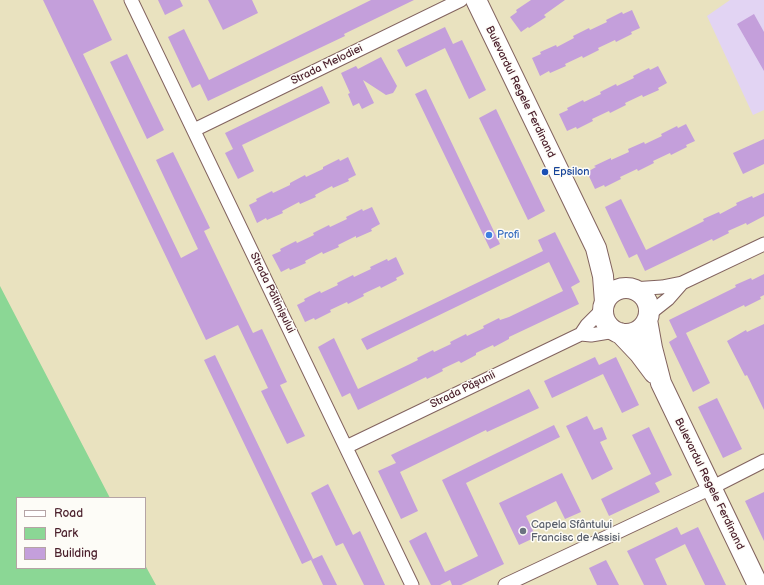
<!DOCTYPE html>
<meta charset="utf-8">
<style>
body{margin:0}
#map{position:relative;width:764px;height:585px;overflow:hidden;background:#e9e2bf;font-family:"Balsamiq Sans",sans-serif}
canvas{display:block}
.legend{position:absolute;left:16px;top:497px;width:130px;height:72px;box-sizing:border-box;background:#fdfcf7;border:1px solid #b5a4a5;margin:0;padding:5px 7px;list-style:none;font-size:12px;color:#4a1f2b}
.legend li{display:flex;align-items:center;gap:8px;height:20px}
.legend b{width:20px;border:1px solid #b5a4a5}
</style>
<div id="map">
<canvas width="764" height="585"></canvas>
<ul class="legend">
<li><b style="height:5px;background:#fff"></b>Road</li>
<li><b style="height:11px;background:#8bd795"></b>Park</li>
<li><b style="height:11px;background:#c49fdb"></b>Building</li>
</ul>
</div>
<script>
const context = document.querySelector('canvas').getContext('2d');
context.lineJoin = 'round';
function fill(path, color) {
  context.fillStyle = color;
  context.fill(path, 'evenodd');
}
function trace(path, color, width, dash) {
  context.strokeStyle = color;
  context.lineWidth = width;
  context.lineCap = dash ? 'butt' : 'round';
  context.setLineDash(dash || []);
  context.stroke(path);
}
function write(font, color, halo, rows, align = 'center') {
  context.font = font + ' "Balsamiq Sans",sans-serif';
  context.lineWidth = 3;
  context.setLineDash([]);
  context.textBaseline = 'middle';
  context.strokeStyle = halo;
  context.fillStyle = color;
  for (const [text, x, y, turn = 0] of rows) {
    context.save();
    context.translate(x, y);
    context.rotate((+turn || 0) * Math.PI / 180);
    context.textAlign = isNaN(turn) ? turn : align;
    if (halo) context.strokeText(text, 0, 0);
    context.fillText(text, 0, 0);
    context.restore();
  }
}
fill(new Path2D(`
 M730,0H764V110L753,115L707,16Z`), '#e2d4f3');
fill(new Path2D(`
 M0,286L110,498H17V568H145V565L156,585H0Z`), '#8bd795');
fill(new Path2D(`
 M43,0H93L112,40L83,54L181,258L198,249L156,160L173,152L210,228L204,231L253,333L262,329L287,382L280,385L305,436L287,444L261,391L268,388L238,325L206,340Z
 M158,0H180L183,6L165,15Z
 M208,0H252L258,13L223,30Z
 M371,0H414L344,34L345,36L208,101L200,84L192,88L168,37L184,29L209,80Z
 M531,0H565L544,15L546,17L529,28L528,27L521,32L510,17L517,12L516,10Z
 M632,10L640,28L631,32L632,34L616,42L615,40L598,48L599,50L583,58L582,56L565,64L566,66L550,73L549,71L540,76L532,58L541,54L540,52L556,45L557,47L574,38L573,36L589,28L590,30L607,22L606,20L622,12L623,14Z
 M754,14L764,32V71L737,24Z
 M445,27L453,44L462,40L486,90L469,99L445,48L406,67L397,50Z
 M127,54L164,130L147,139L110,62Z
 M381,57L397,86L395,90L393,93L386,95L363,80L374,103L362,109L359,103L353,106L348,94L350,93L341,73L356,66L358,69Z
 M658,66L667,83L658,88L659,90L643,97L642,95L625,103L626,105L610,113L609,111L592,119L593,121L577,129L576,127L567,131L559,114L568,110L567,108L583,100L584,102L601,94L600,92L616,84L617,86L634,78L633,76L649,68L650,70Z
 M322,86L330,103L242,145L254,171L238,179L225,153L233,149L225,133Z
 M426,89L500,244L490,249L415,94Z
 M496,109L545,211L528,220L479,118Z
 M686,124L695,141L686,145L687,147L671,155L670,153L653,161L654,163L638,171L637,169L620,177L621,179L605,187L604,185L595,189L587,172L596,167L594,166L611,158V160L629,152L628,149L644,142L645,144L662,136L661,134L677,126L678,128Z
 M764,139V164L743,174L733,153Z
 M348,157L356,175L348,179L349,181L333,188L332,186L315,195L316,197L300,204L299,202L282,211L283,213L267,220L266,218L257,223L249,205L257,201L256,199L272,191L273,193L290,185V183L305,175L306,177L323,169V167L339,159L340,161Z
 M764,193V216L747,225L746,223L728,231L729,233L713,241L712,239L645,271L637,254L629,258L605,207L621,199L646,250L704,221L703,219L719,212L720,214L737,205L736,203L752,196L753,198Z
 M372,207L380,224L371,229L372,231L356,238V236L338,245L339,247L323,254L322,252L305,261L306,263L290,270L289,268L281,272L272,255L281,251L280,249L296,241L297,243L314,235L313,233L329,225L330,227L347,219L346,217L362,209L363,211Z
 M555,232L580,282L571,287L579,304L509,337V339L494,347L493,345L476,353V355L461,363L459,361L442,369L443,371L427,379L426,377L358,410L350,393L342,397L318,347L334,338L358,389L410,364L418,360L417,358L433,350L434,352L451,344L450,342L466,334L467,336L484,328L483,326L499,318L500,320L509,317L563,291L549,262L367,350L361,339L543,251L538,240Z
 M396,257L404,274L396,278L397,280L381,288L380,286L363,294L364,296L348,304L347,302L330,310L331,312L315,320L314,318L305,322L297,305L305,301L304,299L320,291L321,293L338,285L337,283L353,275L354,277L371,269L370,267L387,259L388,261Z
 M764,274V295L760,297L761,299L745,307L744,305L686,333L710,383L693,392L669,342L677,337L669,320L736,287L735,285L751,278L752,280Z
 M764,324V410L747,375L745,376L727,341L746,330L747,332Z
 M215,355L313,559L302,564L204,360Z
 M595,357L599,365L616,357L639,405L622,413L603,374L552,398L544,381Z
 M529,389L539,408L487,432L486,430L400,472L418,511L401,519L378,471L396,463L391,455Z
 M717,398L742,449L723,458L698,407Z
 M587,416L594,430L602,427L607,439L600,442L613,469L592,480L566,426Z
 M554,425L560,437L466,483L504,564L461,585H452L450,580L440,585H431L409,541L426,532L445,572L478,556L442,480Z
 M649,427L672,475L655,483L660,492L609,516L601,499L651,474L632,435Z
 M562,473L581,512L565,519L556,501L526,516L536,537L519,545L499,503Z
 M328,484L353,535L360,531L385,585H364L343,543L336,546L311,493Z
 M764,492V541L745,501Z
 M677,527L681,535L698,527L726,585H705L685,544L655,559L667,585H644L627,551Z
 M322,555L337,585H323L311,560Z
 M606,560L619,585H597L589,568Z`), '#c49fdb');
const street = new Path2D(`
 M131,0L412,585
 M194,130L461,0
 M632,289L662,287L682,283L764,244
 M649,314L668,299L682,283
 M581,334L591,335L615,331
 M346,447L581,334L587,325L603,309
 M505,585L711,488L764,461`);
const primary = new Path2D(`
 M476,0L596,248L603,276L605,302
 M603 311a23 23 0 1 1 46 0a23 23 0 1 1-46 0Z
 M647,320L652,348L661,383L758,585
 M620,333L639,353L654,373`);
trace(street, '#82635f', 15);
trace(primary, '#82635f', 22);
trace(street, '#fff', 13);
trace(primary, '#fff', 20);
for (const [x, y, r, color] of [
 [545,172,4,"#1a4fb4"],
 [489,235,4,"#3f7fe0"],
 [523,531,4,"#6b7280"]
]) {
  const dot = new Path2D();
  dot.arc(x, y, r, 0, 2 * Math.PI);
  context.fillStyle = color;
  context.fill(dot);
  trace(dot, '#fdfcf7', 1.5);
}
write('11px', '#4a1f2b', '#fdfcf7', [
 ["Strada Melodiei",327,65,-26],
 ["Bulevardul Regele Ferdinand",520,92,64],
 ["Strada Păltinișului",272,293,64],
 ["Strada Pășunii",463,390,-26],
 ["Bulevardul Regele Ferdinand",709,484,64]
]);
write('11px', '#164399', '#fdfcf7', [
 ["Epsilon",553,172]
], 'left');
write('11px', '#366cbe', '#fdfcf7', [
 ["Profi",497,235]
], 'left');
write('11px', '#5b616d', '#fdfcf7', [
 ["Capela Sfântului",531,525],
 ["Francisc de Assisi",531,538]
], 'left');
</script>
